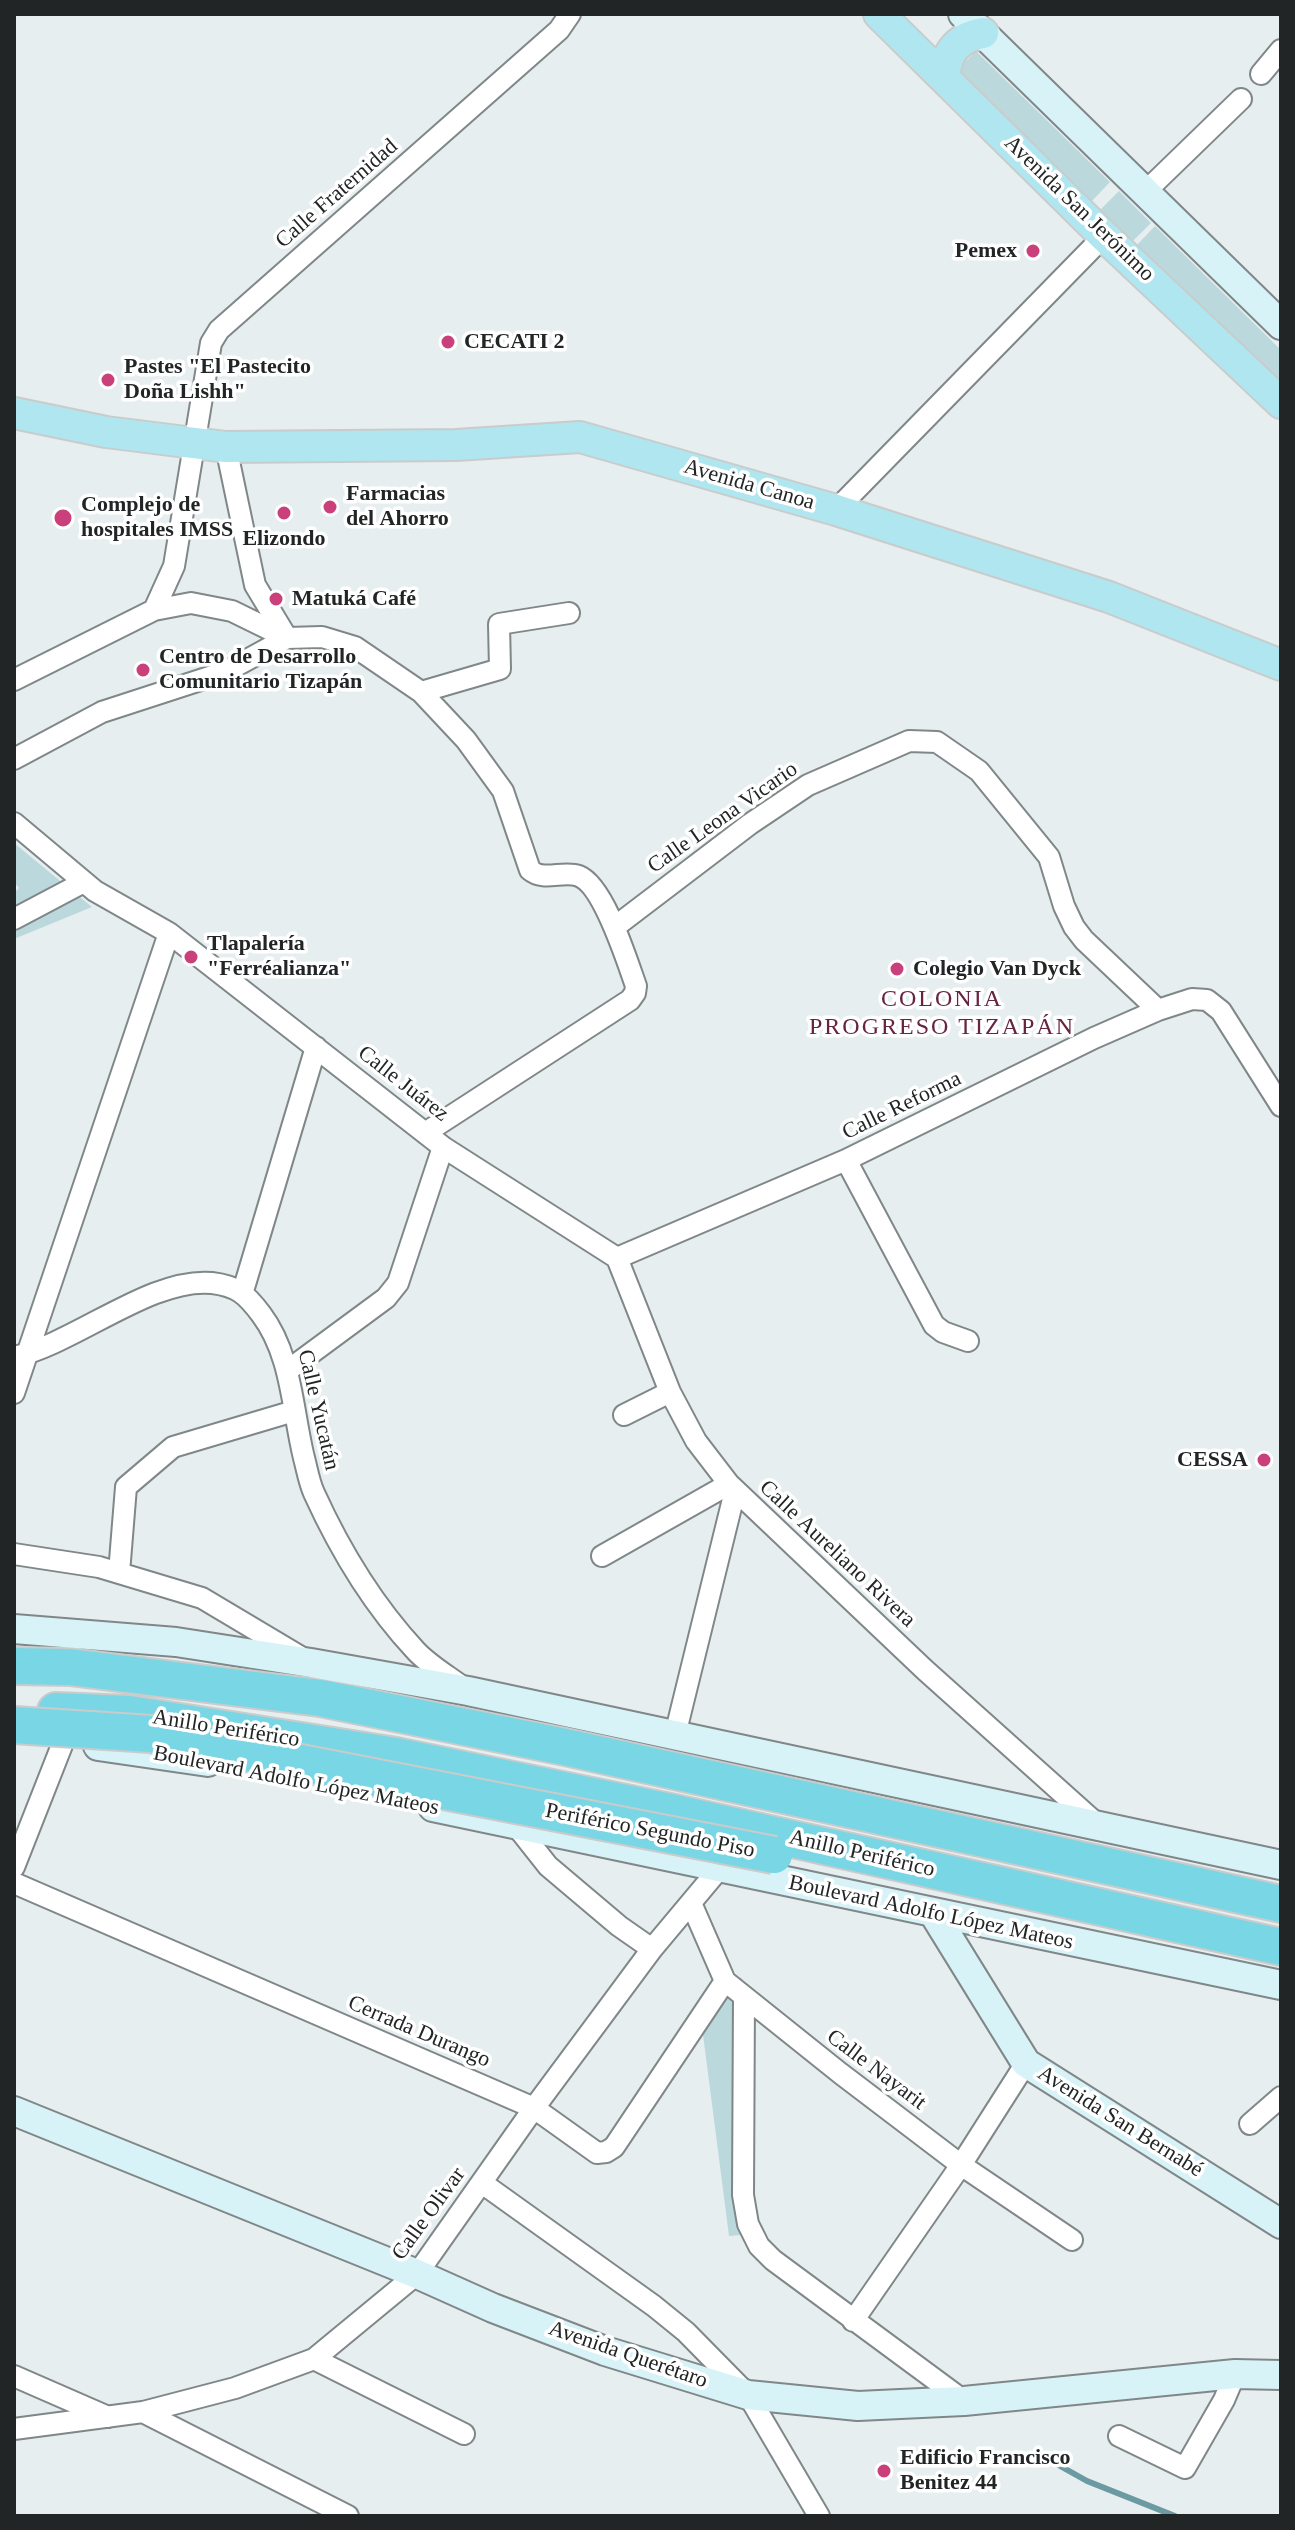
<!DOCTYPE html>
<meta charset="utf-8">
<style>
body{margin:0}
#map{position:relative;width:1295px;height:2530px;overflow:hidden;background:#e7eef0;font-family:Georgia,serif}
canvas{display:block}
.frame{position:absolute;inset:0;border:16px solid #222525;pointer-events:none}
</style>
<div id="map">
<canvas width="1295" height="2530"></canvas>
<div class="frame"></div>
</div>
<script>
const context = document.querySelector('canvas').getContext('2d');
context.lineJoin = 'round';
function fill(path, color) {
  context.fillStyle = color;
  context.fill(path, 'evenodd');
}
function trace(path, color, width, dash) {
  context.strokeStyle = color;
  context.lineWidth = width;
  context.lineCap = dash ? 'butt' : 'round';
  context.setLineDash(dash || []);
  context.stroke(path);
}
function write(font, color, halo, rows, align = 'center') {
  context.font = font + ' Georgia,serif';
  context.lineWidth = 7;
  context.setLineDash([]);
  context.textBaseline = 'middle';
  context.strokeStyle = halo;
  context.fillStyle = color;
  for (const [text, x, y, turn = 0] of rows) {
    context.save();
    context.translate(x, y);
    context.rotate((+turn || 0) * Math.PI / 180);
    context.textAlign = isNaN(turn) ? turn : align;
    if (halo) context.strokeText(text, 0, 0);
    context.fillText(text, 0, 0);
    context.restore();
  }
}
fill(new Path2D(`
 M976,51L1110,182L1091,202L957,70Z
 M1119,191L1151,223L1132,242L1100,210Z
 M1155,226L1281,350V387L1137,245Z
 M14,843L92,907L14,939V893L19,888L14,882Z
 M741,1977L752,2002L754,2206L762,2233L729,2236L702,2027Z`), '#bbd9dd');
trace(new Path2D(`
 M1044,2457L1087,2481L1175,2516`), '#6b9aa2', 6);
const street = new Path2D(`
 M1261,74L1281,50
 M1144,193L1241,99
 M836,510L1104,236
 M154,610L191,603L232,611L287,638L322,637L355,647L421,692L466,740L503,791L530,870C544,882 563,870 579,876C604,886 627,961 636,986L635,993L630,1000L425,1133
 M14,680L154,610L174,566L211,343L219,330L559,30L570,14
 M421,692L500,669L499,624L569,613
 M14,759L102,712L225,672L287,638L255,585L226,447
 M14,823L95,891L169,933L443,1147L617,1258
 M14,919L84,882
 M616,926L750,824L808,785L909,741L937,742L979,771L1049,857L1064,906L1074,927L1084,940L1158,1010
 M846,1160L934,1325L943,1332L968,1341
 M617,1258L846,1160L1094,1038L1158,1010L1192,999L1207,1000L1221,1011L1281,1106
 M617,1258L670,1392L696,1441L729,1484L925,1670L1098,1825
 M243,1291L316,1047
 M14,1357C76,1343 151,1277 212,1283C237,1286 246,1294 261,1314C292,1355 292,1409 304,1458C307,1469 309,1482 314,1493C339,1548 374,1606 416,1651C429,1665 448,1676 464,1688
 M287,1371L386,1298L398,1283L443,1147
 M14,1393L169,933
 M624,1415L670,1392
 M14,1554L99,1567L202,1598L301,1657
 M602,1556L729,1484
 M119,1573L126,1487L173,1447L294,1411
 M675,1735L735,1491
 M514,1823L548,1866L619,1926L652,1949
 M14,1867L64,1740
 M14,1883L534,2108L597,2153L606,2152L614,2147L725,1981
 M691,1903L725,1981L840,2073L961,2165L1072,2240
 M744,1997L743,2195L748,2224L759,2246L773,2260L964,2401
 M1250,2124L1281,2097
 M482,2183L654,2306L686,2332L748,2395L819,2516
 M853,2321L961,2165L1026,2063
 M314,2359L464,2434
 M14,2376L108,2417
 M143,2412L348,2516
 M14,2429L143,2412L235,2388L314,2359L417,2274L534,2108L652,1949L719,1869
 M1119,2436L1185,2468L1224,2400L1235,2374`);
const secondary = new Path2D(`
 M963,14L1281,325
 M14,1629L176,1642L311,1663L468,1691L1281,1865
 M98,1746L208,1762
 M433,1807L1281,1985
 M934,1914L1026,2063L1281,2224
 M14,2111L417,2274L493,2308L605,2351L748,2395L858,2406L964,2401L1235,2374L1281,2375`);
const primary = new Path2D(`
 M879,14L1104,236L1281,403
 M945,76C945,52 959,37 983,33
 M14,413L106,432L226,447L456,445L580,437L836,510L1109,597L1281,665`);
const highway = new Path2D(`
 M14,1666L70,1667L320,1698L565,1747L1281,1904
 M56,1711L129,1714L396,1756L675,1813L1281,1947`);
trace(street, '#808788', 24);
trace(secondary, '#808788', 32);
trace(primary, '#cacbcb', 34);
trace(highway, '#cacbcb', 40);
trace(street, '#fff', 20);
trace(secondary, '#d7f3f7', 28);
trace(primary, '#afe6ef', 30);
trace(highway, '#79d6e4', 36);
const highwayBridge = new Path2D(`
 M14,1725L151,1734L774,1855`);
trace(highwayBridge, '#cacbcb', 40, []);
trace(highwayBridge, '#79d6e4', 36);
for (const [x, y, r, color] of [
 [1033,251,8,"#c9407a"],
 [448,342,8,"#c9407a"],
 [108,380,8,"#c9407a"],
 [330,507,8,"#c9407a"],
 [284,513,8,"#c9407a"],
 [63,518,10,"#c9407a"],
 [276,599,8,"#c9407a"],
 [143,670,8,"#c9407a"],
 [191,957,8,"#c9407a"],
 [897,969,8,"#c9407a"],
 [1264,1460,8,"#c9407a"],
 [884,2471,8,"#c9407a"]
]) {
  const dot = new Path2D();
  dot.arc(x, y, r, 0, 2 * Math.PI);
  context.fillStyle = color;
  context.fill(dot);
  trace(dot, '#fff', 3);
}
write('22px', '#222525', '#fff', [
 ["Calle Fraternidad",337,194,-41],
 ["Avenida San Jerónimo",1079,209,44],
 ["Avenida Canoa",749,485,16],
 ["Calle Leona Vicario",723,818,-35],
 ["Calle Juárez",403,1084,38],
 ["Calle Reforma",902,1106,-26],
 ["Calle Yucatán",318,1410,77],
 ["Calle Aureliano Rivera",837,1554,43],
 ["Anillo Periférico",226,1729,9],
 ["Boulevard Adolfo López Mateos",296,1781,11],
 ["Periférico Segundo Piso",650,1831,11],
 ["Anillo Periférico",862,1854,13],
 ["Boulevard Adolfo López Mateos",931,1913,12],
 ["Cerrada Durango",419,2032,23],
 ["Calle Nayarit",876,2070,37],
 ["Avenida San Bernabé",1120,2122,32],
 ["Calle Olivar",429,2214,-54],
 ["Avenida Querétaro",628,2355,19]
]);
write('bold 22px', '#222525', '#fff', [
 ["Pemex",1017,251,"right"],
 ["CECATI 2",464,342],
 ["Pastes \"El Pastecito",124,367],
 ["Doña Lishh\"",124,392],
 ["Farmacias",346,494],
 ["del Ahorro",346,519],
 ["Complejo de",81,505],
 ["hospitales IMSS",81,530],
 ["Elizondo",284,539,"center"],
 ["Matuká Café",292,599],
 ["Centro de Desarrollo",159,657],
 ["Comunitario Tizapán",159,682],
 ["Tlapalería",207,944],
 ["\"Ferréalianza\"",207,969],
 ["Colegio Van Dyck",913,969],
 ["CESSA",1248,1460,"right"],
 ["Edificio Francisco",900,2458],
 ["Benitez 44",900,2483]
], 'left');
context.letterSpacing = '2px';
write('24px', '#66243f', '#fff', [
 ["COLONIA",942,1000],
 ["PROGRESO TIZAPÁN",942,1028]
]);
context.letterSpacing = '0px';
</script>
